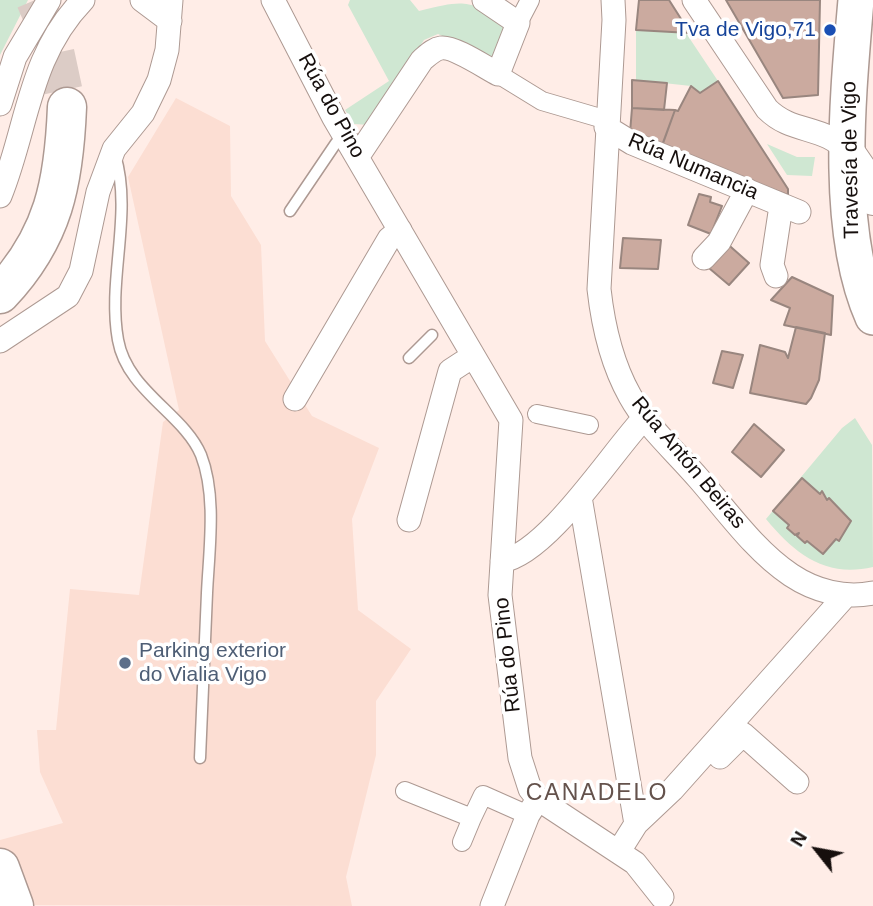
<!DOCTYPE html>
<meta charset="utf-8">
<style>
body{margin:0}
#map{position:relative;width:873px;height:906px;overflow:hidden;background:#ffede7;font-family:Arial,sans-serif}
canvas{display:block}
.north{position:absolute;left:782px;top:815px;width:70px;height:70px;-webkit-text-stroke:5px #fff;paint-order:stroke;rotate:301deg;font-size:19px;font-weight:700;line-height:28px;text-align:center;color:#160f0d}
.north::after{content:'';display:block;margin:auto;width:24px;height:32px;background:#160f0d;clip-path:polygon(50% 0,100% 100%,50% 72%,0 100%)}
</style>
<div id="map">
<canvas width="873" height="906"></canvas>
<div class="north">N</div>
</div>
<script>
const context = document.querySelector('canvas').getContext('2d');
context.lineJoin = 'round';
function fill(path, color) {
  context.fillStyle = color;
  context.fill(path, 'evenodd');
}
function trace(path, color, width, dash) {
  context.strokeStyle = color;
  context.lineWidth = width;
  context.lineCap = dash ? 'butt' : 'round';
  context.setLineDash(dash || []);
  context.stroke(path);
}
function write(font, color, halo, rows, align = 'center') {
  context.font = font + ' Arial,sans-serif';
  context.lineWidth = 7;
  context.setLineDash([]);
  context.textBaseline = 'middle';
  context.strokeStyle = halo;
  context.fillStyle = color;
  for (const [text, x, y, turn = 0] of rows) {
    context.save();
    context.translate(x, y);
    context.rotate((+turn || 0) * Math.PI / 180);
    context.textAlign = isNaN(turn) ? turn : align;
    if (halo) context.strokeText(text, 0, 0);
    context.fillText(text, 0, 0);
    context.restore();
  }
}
fill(new Path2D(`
 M176,98L230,126L231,196L261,245L265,341L312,416L379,448L352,519L358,610L411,649L376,701V755L346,877L352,906L0,905V840L63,823L40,772L37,730H56L70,589L139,595L163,422L179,410L128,177Z`), '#fcded3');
fill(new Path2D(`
 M0,0H28L0,55Z
 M350,0H410L419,11C464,0 465,0 506,19L497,56L490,58L438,34L424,40L370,125L354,124L345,110L389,81L348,5Z
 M636,30L686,33L718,81L700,93L691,86L636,80Z
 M767,144L797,157H815L812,176L787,175Z
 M855,418L872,445L873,567C825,578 795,554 766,519L842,428Z`), '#cfe7d2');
const building = new Path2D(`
 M639,0H669L690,33L636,30Z
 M726,0H820L818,95L783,98Z
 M632,80L667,83L664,110L632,108Z
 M718,81L788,189V195L661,149L675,110L678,111L691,86L700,93Z
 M632,108L675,110L661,148L630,133Z
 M699,194L711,197L710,202L722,206L711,234L688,225Z
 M623,238L661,240L658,269L620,268Z
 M723,240L749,263L729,285L703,263Z
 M792,277L833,296L831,335L784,325L790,308L771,300Z
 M796,327L825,333L819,380L811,398L806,404L750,393L760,345L785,352L788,358Z
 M722,351L743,355L733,388L713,383Z
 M754,424L784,450L761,477L732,452Z
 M802,478L820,494L822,491L827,500L829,498L851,521L839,541L836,539L823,554L807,541L805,543L797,536L799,533L795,535L787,528L789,525L773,511Z`);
fill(building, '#cbaa9f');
trace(building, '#99867f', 2);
trace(new Path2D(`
 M35,0L53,42L67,107`), '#dcccc6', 38, [38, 19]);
const service = new Path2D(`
 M115,155C133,214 107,279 118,340C127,391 184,414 201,455C217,496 209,550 207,593C205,648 202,703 200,758
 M290,211L336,143L345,135
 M409,358L432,335`);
const pedestrian = new Path2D(`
 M518,23L530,0
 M498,74L542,101L607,120
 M537,414L589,425
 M405,791L472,818L483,795L528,815
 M462,842L472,818`);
const minor = new Path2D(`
 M142,0L170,21
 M273,0L334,118L511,420L500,595L520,758L530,789L538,799L635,863L662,897
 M613,0L614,20L599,289C603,325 612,364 630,396C647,427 676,452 699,479C727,511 755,551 791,575C815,591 845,599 873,593
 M694,0L767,109C793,135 824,124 849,153
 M0,104L15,57L49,0
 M606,127L632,143L799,212
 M358,156L422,60C428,55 434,49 441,48C454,46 486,68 498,74L518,23L484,0
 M0,196C28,127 28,57 83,0
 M704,258L719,242L747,190
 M776,276L772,265L781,206
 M0,341L68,296L81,271L98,192L114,149L143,113L159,80L167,50L171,0
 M295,399L389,239L400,230
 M580,497L636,824
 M409,520L450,371L473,356
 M502,561C548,553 611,453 645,417
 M720,757L743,734L797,782
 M619,851L636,824L672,790L846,595
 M492,906L528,815L538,799`);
const secondary = new Path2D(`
 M849,153L864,175L873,199`);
const primary = new Path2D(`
 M856,0C848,94 834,230 873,317`);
const motorway = new Path2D(`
 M0,294C54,237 64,182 67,107
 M0,868L14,906`);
trace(service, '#ad9992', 13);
trace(pedestrian, '#ad9992', 20);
trace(minor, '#ad9992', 25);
trace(secondary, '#ad9992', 34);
trace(primary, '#ad9992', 38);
trace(motorway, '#ad9992', 41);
trace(service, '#fff', 10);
trace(pedestrian, '#fff', 18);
trace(minor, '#fff', 23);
trace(secondary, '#fff', 32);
trace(primary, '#fff', 35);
trace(motorway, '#fff', 38);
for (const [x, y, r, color] of [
 [830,30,7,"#1a4fb4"],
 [125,663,7,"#5c6f8a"]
]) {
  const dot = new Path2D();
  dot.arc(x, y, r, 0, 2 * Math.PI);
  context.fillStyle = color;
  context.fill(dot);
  trace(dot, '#fff', 2.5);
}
write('21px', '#164399', '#fff', [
 ["Tva de Vigo,71",816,30]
], 'right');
write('21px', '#160f0d', '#fff', [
 ["Rúa do Pino",331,106,61],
 ["Travesía de Vigo",851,160,-91],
 ["Rúa Numancia",693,167,23],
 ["Rúa Antón Beiras",688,463,50],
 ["Rúa do Pino",508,655,-96]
]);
write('21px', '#4e5e75', '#fff', [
 ["Parking exterior",139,651],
 ["do Vialia Vigo",139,675]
], 'left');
context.letterSpacing = '2px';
write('23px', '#64524c', '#fff', [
 ["CANADELO",597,794]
]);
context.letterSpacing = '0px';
</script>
